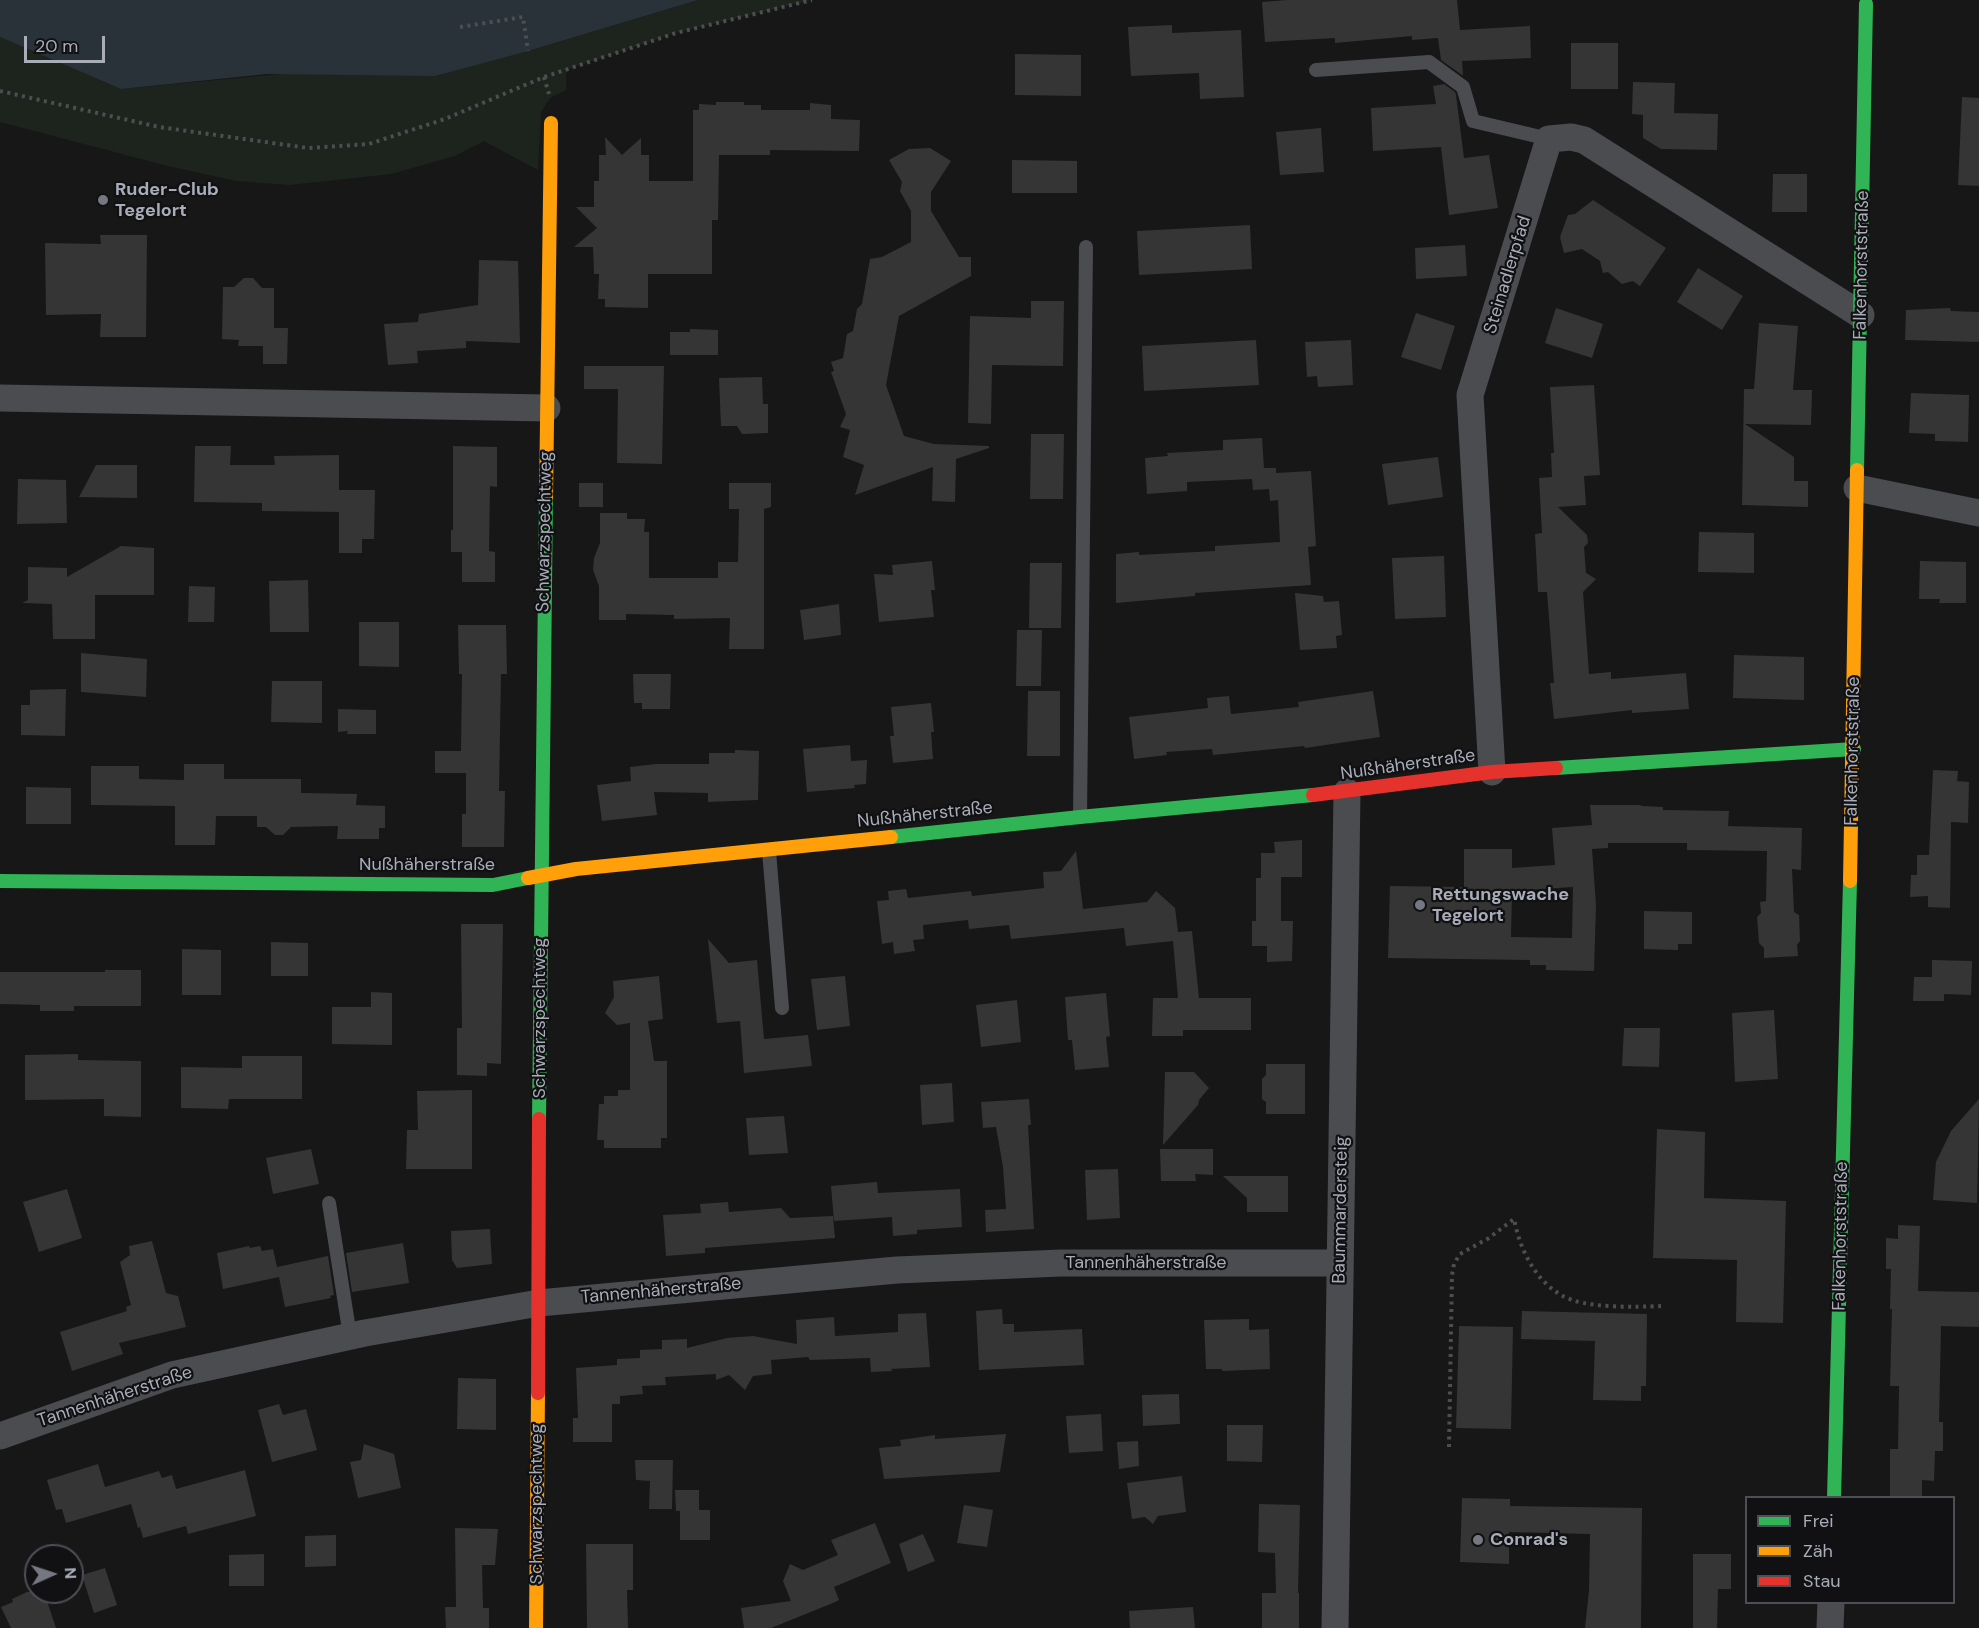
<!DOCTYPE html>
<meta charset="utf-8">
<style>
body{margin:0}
#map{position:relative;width:1979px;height:1628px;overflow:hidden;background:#171717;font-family:"DM Sans",sans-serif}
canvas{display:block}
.legend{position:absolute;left:1745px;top:1496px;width:210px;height:108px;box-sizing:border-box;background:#111113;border:2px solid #4d4f55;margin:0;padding:8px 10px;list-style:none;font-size:18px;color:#a8adb8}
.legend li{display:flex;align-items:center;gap:12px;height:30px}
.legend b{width:30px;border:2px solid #4d4f55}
.north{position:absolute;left:24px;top:1544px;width:60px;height:60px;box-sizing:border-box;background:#111113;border:2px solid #4d4f55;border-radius:50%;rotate:87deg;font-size:16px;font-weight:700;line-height:24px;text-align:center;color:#a8adb8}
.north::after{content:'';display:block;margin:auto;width:21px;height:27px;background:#757880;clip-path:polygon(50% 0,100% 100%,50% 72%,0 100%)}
.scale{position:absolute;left:24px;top:36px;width:81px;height:27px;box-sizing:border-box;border:3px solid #a8adb8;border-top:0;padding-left:8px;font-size:18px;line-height:21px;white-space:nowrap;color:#a8adb8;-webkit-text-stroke:4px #111113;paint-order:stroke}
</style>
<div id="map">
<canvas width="1979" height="1628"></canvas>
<ul class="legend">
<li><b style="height:8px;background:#30b455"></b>Frei</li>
<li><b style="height:8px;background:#ff9f0a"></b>Zäh</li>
<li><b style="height:8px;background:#e5322d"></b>Stau</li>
</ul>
<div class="north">N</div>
<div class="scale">20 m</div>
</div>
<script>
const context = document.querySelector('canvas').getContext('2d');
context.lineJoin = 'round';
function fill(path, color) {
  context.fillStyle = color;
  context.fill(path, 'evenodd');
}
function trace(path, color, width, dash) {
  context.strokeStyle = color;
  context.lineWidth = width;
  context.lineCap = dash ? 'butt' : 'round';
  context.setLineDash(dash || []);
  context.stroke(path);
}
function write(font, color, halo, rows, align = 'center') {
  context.font = font + ' "DM Sans",sans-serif';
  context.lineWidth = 4.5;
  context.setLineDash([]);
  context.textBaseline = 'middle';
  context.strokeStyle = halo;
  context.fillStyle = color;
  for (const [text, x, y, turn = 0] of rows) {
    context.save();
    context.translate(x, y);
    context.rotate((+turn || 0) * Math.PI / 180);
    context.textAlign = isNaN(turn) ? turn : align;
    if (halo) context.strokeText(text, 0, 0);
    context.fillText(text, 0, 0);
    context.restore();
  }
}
fill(new Path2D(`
 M698,0H812L676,33L566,70V90L550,98L541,112L538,170L484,141L455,156L391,174L290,185L236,181L168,166L0,122V37L121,89L528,51Z`), '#1d241e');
fill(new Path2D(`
 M0,0H698L528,51L435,76L267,74L121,89L0,37Z`), '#2a3239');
fill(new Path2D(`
 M1287,0H1457L1460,30L1530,26L1531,58L1462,61L1463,75H1462L1441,60L1438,38L1412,40V36L1335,43V38L1265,42L1262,2Z
 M1172,25V33L1241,30L1244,97L1200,99L1199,73L1131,76L1128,27Z
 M1571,43H1618V89H1571Z
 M1015,54L1081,55V96L1015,95Z
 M1633,82L1675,83L1674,113L1718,114L1717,150L1661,149L1643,138V115L1632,114Z
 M1444,84L1455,92L1456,95L1464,158L1489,155L1498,208L1449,215L1441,147L1373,151L1371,108L1436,104L1433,86Z
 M1962,97L1979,98V186L1958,185Z
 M716,102H744V105H761V110H810V103L831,105V119L860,120L859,151L770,150V155H719L718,220H712V274H648V308L605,307V299H598L599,274H594L593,247H574L597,228L576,207H594V181H599V155H606L605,137L622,155L641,138V155H649V181H693V110H699V104L716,105Z
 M1321,128L1324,172L1280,175L1276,132Z
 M930,148L951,161L931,192V211L959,257H971V276L899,316L886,385L904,436L934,444L989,446V448L956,459L955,502L932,501L933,467L855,495L864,465L843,457L850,430L840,427L846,414L831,372L834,371L831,362L843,358L847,334L853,331L857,309L862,304L870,259L882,257L911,242V211L900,191L902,182L889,160L909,149Z
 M1012,160L1077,161V193H1012Z
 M1773,174H1807V212H1772Z
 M1593,200L1666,248L1640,286L1633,281L1622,284L1608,272L1603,273L1600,261L1582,249L1564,253L1560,237L1568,215L1575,214Z
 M1250,225L1252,269L1139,275L1137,231Z
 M100,235H147L146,337H100L101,314L46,315L45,243L101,244Z
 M1465,245L1467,276L1416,279L1415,248Z
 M479,260L518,261L520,343L466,341V348L417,351L418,363L388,365L384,324L418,322L419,314L478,305Z
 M1698,268L1743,296L1722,330L1677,302Z
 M244,278H253L262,288H274V328H288L287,364H263V346H238L239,340L222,339L223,287H234Z
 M1031,301H1064L1063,366L992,365L991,424L968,423L970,316L1031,318Z
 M1556,308L1603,324L1592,358L1545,343Z
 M1950,308L1951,311L1979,312V342L1905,340L1906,310Z
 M1416,313L1455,326L1441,370L1401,357Z
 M1759,323L1798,326L1793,390H1812L1811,425L1745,424L1794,457V481H1808V507L1742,505L1744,389H1754Z
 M690,329L718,330V355H670V332H690Z
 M1256,340L1259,385L1144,391L1142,346Z
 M1351,340L1353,385L1318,387L1317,376L1307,377L1305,342Z
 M584,366H664L662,464L617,463L618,389H584Z
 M762,377L763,404H768V433L742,434L737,426H721L719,378Z
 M1594,385L1600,475L1584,476L1586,505L1558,507L1587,535L1588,543L1584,547L1586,573L1596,579L1583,592L1589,674L1611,672V679L1686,673L1689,709L1632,713V710L1554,719L1550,683H1554L1547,592H1538L1535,534L1542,533L1539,478L1552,477L1551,453H1554L1550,387Z
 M1911,393L1969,395L1968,442L1935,441V434L1909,433Z
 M1031,434H1064L1063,499H1030Z
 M1262,438L1264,468H1276V473L1311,471L1316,546L1308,547L1311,585L1195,593V596L1116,603V554L1139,552V555L1215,551V546L1280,542L1278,500L1270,501L1269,489L1253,490L1252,479L1187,482V491L1147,494L1145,458L1168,456L1167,453L1223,450V440Z
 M195,446H231L230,465H275L274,456L339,455V490H375L374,539H362V553H339V512L262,511V503L194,502Z
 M453,446L497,447V487L490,486L489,551L495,552V582H462V552H451V530H453Z
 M1438,457L1443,497L1388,505L1382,464Z
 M96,465H137V498L79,497Z
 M18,479L66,480L67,523L17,524Z
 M579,483H603V507H579Z
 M729,483H771V507L764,509V649H729L730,618L674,619V615L626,614V620H599V586L593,570L594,558L600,543V513H627V519H645L644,532H649V578H718V562H738L739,509H729Z
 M1699,532L1754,533V573L1698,572Z
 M121,546L154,548V595H95V639H53L52,604L22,603L28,600V567L67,568V577Z
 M1444,556L1446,617L1395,619L1392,558Z
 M932,561L935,590H931L934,617L879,622L874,574L893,575L892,565Z
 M1920,561L1966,562V603H1939L1940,599H1919Z
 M1030,563H1062L1061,628H1029Z
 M308,580L309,632H270L269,581Z
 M189,586L215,587L214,622H188Z
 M1295,593L1323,596L1324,602L1339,601L1342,635L1336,636L1337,648L1300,650Z
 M839,604L841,635L804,640L800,610Z
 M359,622H399V667L359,666Z
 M458,625H506L507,674H501L499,791H505L504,847H462V814H466V773H435V751H461L462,674H459Z
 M1017,630H1042L1041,686H1016Z
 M81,653L147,659L146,697L81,692Z
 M1734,655L1804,657V700L1733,698Z
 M633,674H671L670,709H642V703H634Z
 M272,681H322V723L271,722Z
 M66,689L65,736L21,735V705H30V690Z
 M1028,691H1060V756H1027Z
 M1373,691L1380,737L1305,748L1304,746L1213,755L1212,749L1166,752L1167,755L1134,759L1129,717L1208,708L1207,698L1229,696L1231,714L1299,707L1298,702Z
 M931,703L934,732H931L933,759L893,763L890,736H894L891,707Z
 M338,709L376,710V734H347L348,731L338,732Z
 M850,745L851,761L867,760L866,784L854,785L855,788L807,792L803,749Z
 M735,750L759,751L758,800L708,802V793L654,792L657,815L602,821L597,785L631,781L630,767L656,764H709V753H735Z
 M184,764H224V779H301V793L357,794L356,805L385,806V828H379V839H337L338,826L291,827L283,835H275L266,827H257V816H216L215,845H175V806L91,805V766H139V779L184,780Z
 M1933,770L1958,771L1957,781L1969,782L1968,823L1951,822L1950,908L1928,907V896L1910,897L1911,875H1917V855H1929Z
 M26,787L71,788V824H26Z
 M1590,805H1640L1642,806L1663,807V810L1729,811L1728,826L1802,828L1801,870L1792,869L1794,912L1799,915L1800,941L1797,945L1798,956L1764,958V948L1759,943L1757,917L1761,913L1760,902L1766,901L1767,851L1687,850V843H1608V848L1592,849L1596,905L1594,971L1546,970V965H1530V960L1388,958L1390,886L1464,887V849H1512V868L1555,865L1552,828L1592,825ZM1573,887L1572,938L1511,937L1512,891Z
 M1302,840V877H1281V921H1293L1292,961L1267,962V946H1252V921H1256V878H1261V853H1275L1274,842Z
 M1076,851L1083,909L1147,902L1156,891L1175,908L1178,932L1192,931L1199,998H1251V1030H1183V1036H1152L1153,998H1178L1173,941L1126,946L1124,928L1011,939L1009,925L969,929L968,920L923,925L924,939L913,940L915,951L894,954L893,942L882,944L877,901L889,900L888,891L906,889L908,898L971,891L972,896L1044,888L1043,872L1061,871Z
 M1644,911L1692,912V944H1678V950L1644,949Z
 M461,924H503L501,1064L487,1063V1076L457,1075V1028H462Z
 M708,939L729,963L757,960L764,1039L808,1035L812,1066L744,1073L740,1021L717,1023Z
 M271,942L308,943V976H271Z
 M182,949L221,950V995H182Z
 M1932,960L1972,961L1971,995L1944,994V1001H1913L1914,977H1932Z
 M105,970H141V1006H74V1011H40V1005L0,1004V972H105Z
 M659,976L663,1019L648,1021L654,1061H667V1138H661V1148H604V1140H597L599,1104H604V1096H618V1090H630V1023L617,1025L605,1013L614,997L613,981Z
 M845,976L850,1026L817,1030L811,979Z
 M371,992L392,993V1045L332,1044V1007H371Z
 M1106,993L1110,1036L1106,1037L1109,1067L1075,1070L1072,1040H1068L1065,997Z
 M1017,1000L1021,1042L981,1047L976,1005Z
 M1774,1010L1778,1079L1735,1082L1732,1013Z
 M1624,1028H1660L1659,1067L1622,1066Z
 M78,1054V1060L141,1061V1117L104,1116V1099L25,1100V1055Z
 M242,1056H302V1099H229L228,1109L181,1108V1067L242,1068Z
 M1266,1064H1305V1114H1266V1102L1262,1099V1079L1266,1075Z
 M1165,1072H1194L1209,1088L1199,1100L1198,1105L1163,1145Z
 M952,1083L954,1122L922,1125L920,1085Z
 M472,1090V1169H406L407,1130H418L417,1091Z
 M1029,1099L1031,1125H1028L1034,1229L986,1232L985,1210L1006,1209L1003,1167L996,1127L983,1128L981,1102Z
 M1979,1099L1977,1203L1933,1200L1936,1162L1951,1131Z
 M784,1116L788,1153L749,1155L746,1118Z
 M1657,1129L1705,1132L1704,1198L1786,1201L1783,1323L1736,1322L1737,1260L1653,1258Z
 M311,1149L319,1184L273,1194L266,1158Z
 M1160,1149H1213V1175L1195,1174L1196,1181H1161Z
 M1118,1169L1120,1218L1087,1220L1085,1170Z
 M1223,1176H1288V1212H1247V1198Z
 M877,1182L878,1193L960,1189L962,1227L917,1230V1234L893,1236L892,1217L834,1221L831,1186Z
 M67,1189L82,1238L39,1252L23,1202Z
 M728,1202L729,1212L781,1208L790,1218L833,1216L835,1238L705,1248V1253L666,1256L663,1215L701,1213L700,1204Z
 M1898,1225L1920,1226L1918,1291L1979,1292V1327L1941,1326L1939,1422H1943V1451H1935L1934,1481L1922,1480V1497H1890V1449H1898L1899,1386H1890L1892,1309H1890L1891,1269H1886V1238L1898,1239Z
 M490,1229L492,1264L457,1268L452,1260L451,1231Z
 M152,1241L166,1293L178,1296L186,1327L119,1343L123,1354L72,1371L60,1332L127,1311L126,1307L131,1305L120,1262L130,1255L129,1246Z
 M403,1243L409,1283L352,1292L346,1253Z
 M249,1246L250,1248L260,1246L262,1251L273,1249L277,1267L328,1256L334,1295L330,1296L331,1298L285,1307L279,1277L223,1289L217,1253Z
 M1002,1309L1003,1324H1014V1332L1082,1329L1084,1365L979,1370L976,1311Z
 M1522,1311L1647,1314L1646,1386H1641V1401L1593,1400L1595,1341L1521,1339Z
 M926,1313L930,1367L891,1369L892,1371L871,1372L870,1358L810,1360L808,1357L771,1360L772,1374L753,1376L745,1390L729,1375L716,1380V1374L665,1377L666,1385L642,1386L643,1394L620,1396V1404H612V1442H573V1418H578L576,1368L617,1365V1359L640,1358V1350L662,1349V1340L687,1339V1348L727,1338L753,1336L797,1344L796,1320L834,1317L835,1336L898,1332V1314Z
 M1249,1319V1330L1269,1329L1270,1369L1222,1371V1369H1206L1204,1320Z
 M1459,1326L1513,1327L1511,1429L1456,1428Z
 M458,1378L496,1379V1430L457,1429Z
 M1179,1394L1180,1424L1143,1426L1142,1395Z
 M279,1404L283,1415L306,1409L317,1450L272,1462L258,1410Z
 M1101,1414L1103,1451L1069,1453L1066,1416Z
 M1227,1425H1263L1262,1462L1227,1461Z
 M1006,1434L1000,1472L884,1479L879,1448L901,1446L900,1440L935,1435V1439Z
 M1138,1441L1139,1466L1119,1469L1117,1442Z
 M364,1444L394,1454L401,1488L358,1498L350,1462L361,1460Z
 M635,1460H673L672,1509H649L650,1481L636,1480Z
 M98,1464L105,1487L159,1471L162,1478L172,1475L176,1489L245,1470L256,1516L188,1534L186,1526L143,1538L140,1527L138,1528L131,1504L66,1523L62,1509L56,1510L47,1480Z
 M1182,1476L1186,1512L1158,1516L1153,1524L1145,1517L1132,1519L1127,1483Z
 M675,1490H699V1510H710V1540H680V1511H676Z
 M1462,1498L1510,1499V1506L1642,1508L1641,1628H1585L1589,1590L1590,1534L1509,1532V1564L1460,1562Z
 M1259,1504L1300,1505L1298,1593H1299V1628H1262V1593H1276L1275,1553L1258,1552Z
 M964,1505L993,1510L987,1547L957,1543Z
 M875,1523L891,1563L834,1587L839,1600L833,1603L771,1628H744L741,1608L791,1601L783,1581L790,1564L803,1570L838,1555L831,1540Z
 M455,1528L498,1529L495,1565H482L483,1608H489V1628H446L445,1607H456Z
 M923,1534L935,1561L908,1572L899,1544Z
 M336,1535V1566L305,1567V1536Z
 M586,1544H633V1590H627L628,1628H587Z
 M264,1554V1586H229V1555Z
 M1693,1554H1731V1589H1718L1717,1628H1693Z
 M105,1568L117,1605L94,1613L82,1575Z
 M27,1592H44L56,1628H11L1,1607L13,1602L12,1599Z
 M1193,1607L1195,1628H1130L1129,1611Z`), '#353536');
trace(new Path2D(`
 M460,27L523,17L528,51
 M544,77L549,94
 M0,91L159,127L308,148L369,144L445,119L544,77L676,33L812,0
 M1449,1447L1452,1275L1454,1264L1460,1254L1489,1238L1514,1219C1520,1249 1534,1279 1561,1295C1584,1309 1635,1307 1662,1306`), '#4d4e52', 4, [3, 4.5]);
trace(new Path2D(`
 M1316,70L1429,62L1463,87L1473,121L1549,139
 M1080,817L1086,247
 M769,851L782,1008
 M329,1203L350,1336`), '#4b4c50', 14);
trace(new Path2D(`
 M0,398L547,408
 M1857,488L1979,513
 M1492,772L1470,395L1549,139L1571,137L1584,140L1861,315
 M0,1436L172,1375L365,1333L539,1303L897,1270L1061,1263H1340
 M1335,1628L1347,792
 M1830,1628L1831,1602`), '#4b4c50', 27);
trace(new Path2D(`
 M1857,470L1866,4
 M1556,768L1854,749
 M891,837L1080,817L1313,795
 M0,881L493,885L528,878
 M539,1119L546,497
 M1834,1498L1850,881`), '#30b455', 14);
trace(new Path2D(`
 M546,497L551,123
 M528,878L576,869L891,837
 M1850,881L1857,470
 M536,1628L538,1393`), '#ff9f0a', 14);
trace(new Path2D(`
 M1313,795L1492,772L1556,768
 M538,1393L539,1119`), '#e5322d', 14);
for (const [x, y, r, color] of [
 [103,200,6,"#757880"],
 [1420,905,6,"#757880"],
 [1478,1540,6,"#757880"]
]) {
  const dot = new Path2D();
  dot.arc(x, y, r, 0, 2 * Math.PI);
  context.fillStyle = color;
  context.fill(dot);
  trace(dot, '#111113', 2);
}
write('bold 18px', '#a8adb8', '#111113', [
 ["Ruder-Club",115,190],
 ["Tegelort",115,211],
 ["Rettungswache",1432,895],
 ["Tegelort",1432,916],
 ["Conrad's",1490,1540]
], 'left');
write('18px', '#a8adb8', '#111113', [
 ["Falkenhorststraße",1862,265,-89],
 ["Steinadlerpfad",1508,275,-73],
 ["Schwarzspechtweg",545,532,-89],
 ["Falkenhorststraße",1853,751,-89],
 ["Nußhäherstraße",1408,765,-8],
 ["Nußhäherstraße",925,815,-6],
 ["Nußhäherstraße",427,865],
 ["Schwarzspechtweg",540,1018,-90],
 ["Baummardersteig",1341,1210,-89],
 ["Falkenhorststraße",1841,1236,-89],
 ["Tannenhäherstraße",1146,1263],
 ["Tannenhäherstraße",661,1291,-5],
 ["Tannenhäherstraße",115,1397,-18],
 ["Schwarzspechtweg",537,1504,-90]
]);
</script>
